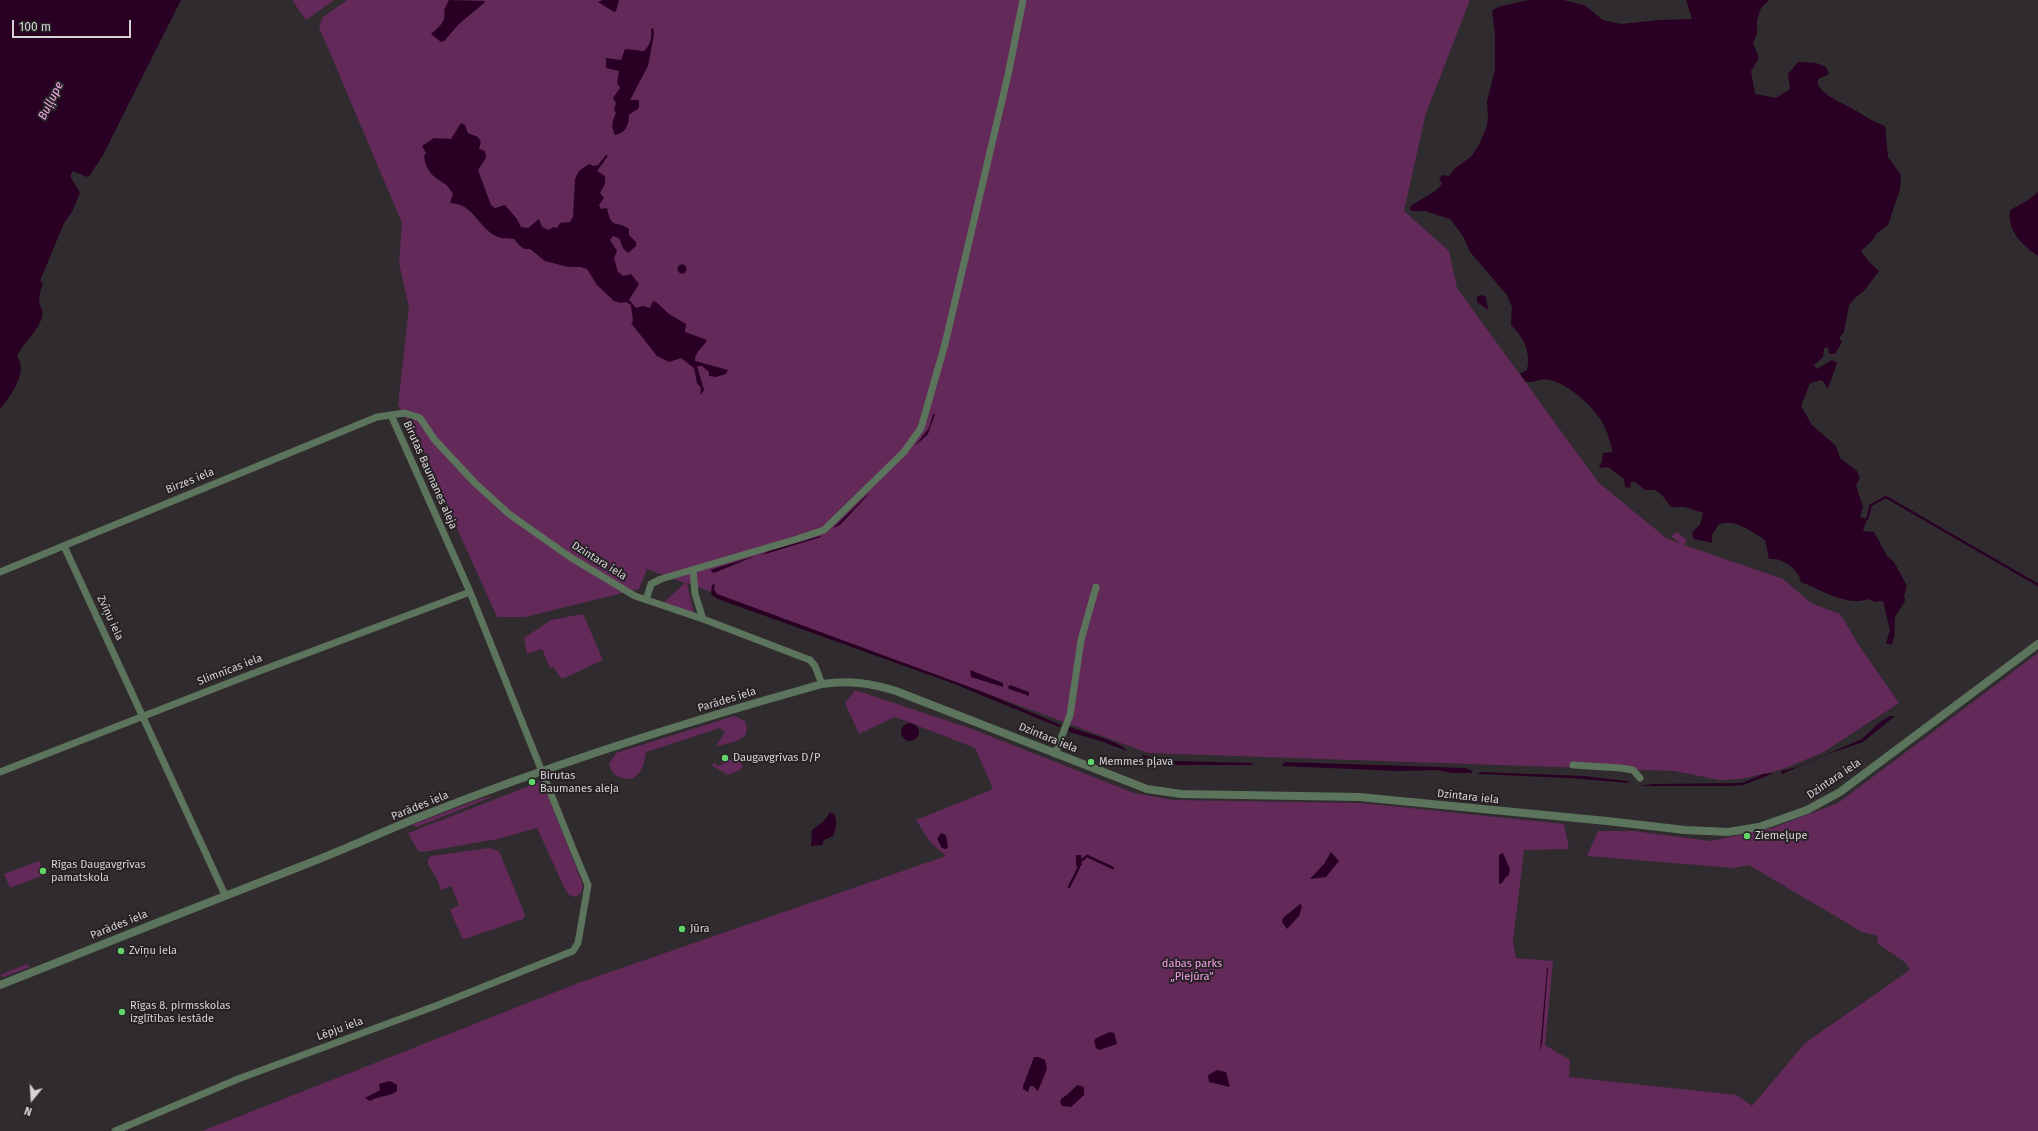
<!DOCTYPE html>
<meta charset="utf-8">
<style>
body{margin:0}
#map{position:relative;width:2038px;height:1131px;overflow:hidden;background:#302b2f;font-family:"Fira Sans",sans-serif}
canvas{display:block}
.north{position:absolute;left:12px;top:1079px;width:40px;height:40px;-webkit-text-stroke:3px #262125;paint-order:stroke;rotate:198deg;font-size:11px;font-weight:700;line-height:16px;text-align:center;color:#d6d3d5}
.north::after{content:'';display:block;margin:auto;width:14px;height:18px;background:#d6d3d5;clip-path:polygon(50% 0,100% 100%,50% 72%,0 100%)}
.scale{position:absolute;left:12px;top:20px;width:119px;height:18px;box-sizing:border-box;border:2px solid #d6d3d5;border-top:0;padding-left:5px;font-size:12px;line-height:14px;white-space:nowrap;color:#d6d3d5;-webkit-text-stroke:3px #262125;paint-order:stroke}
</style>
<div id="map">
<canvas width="2038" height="1131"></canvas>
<div class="north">N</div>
<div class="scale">100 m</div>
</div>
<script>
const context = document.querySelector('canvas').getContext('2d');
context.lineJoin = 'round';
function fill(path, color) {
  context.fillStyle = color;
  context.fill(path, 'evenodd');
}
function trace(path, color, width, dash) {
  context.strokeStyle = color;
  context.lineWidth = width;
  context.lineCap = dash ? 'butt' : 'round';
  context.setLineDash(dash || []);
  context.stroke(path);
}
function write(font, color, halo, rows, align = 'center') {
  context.font = font + ' "Fira Sans",sans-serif';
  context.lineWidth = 4;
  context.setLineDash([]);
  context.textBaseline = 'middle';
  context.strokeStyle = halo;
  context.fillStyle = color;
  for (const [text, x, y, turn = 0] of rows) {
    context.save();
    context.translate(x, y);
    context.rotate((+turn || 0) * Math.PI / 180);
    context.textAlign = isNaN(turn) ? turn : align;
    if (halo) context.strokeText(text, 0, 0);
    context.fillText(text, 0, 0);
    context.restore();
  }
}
fill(new Path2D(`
 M292,0H334L306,20Z
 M347,0H1470L1426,113L1404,211L1449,251L1457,288L1598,482L1666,538L1681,544L1671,536L1677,532L1687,540L1684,545L1783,579L1811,603L1840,614L1862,650L1899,703L1822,753L1780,770L1741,779L1720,780L1674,771L1148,753L687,583L694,613L663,603L685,583L647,569L639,589L525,617H497L410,424L398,405L409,308L399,263L402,223L319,27L323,17Z
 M583,614L603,660L562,679L553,667L550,668L542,649L527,654L524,638L551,620Z
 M2038,653V1131H202L581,982L946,856L931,843L916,820L993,789L975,748L895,717L859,734L845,703L855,690L972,729L1134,793L1173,800L1361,803L1564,824L1569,849L1524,850L1513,941L1516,958L1553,961L1545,1045L1570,1060L1569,1077L1737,1095L1752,1106L1805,1043L1910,970L1906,963L1877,943L1878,936L1862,932L1749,865L1734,868L1587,856L1598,831H1633L1711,841L1772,828L1838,803Z
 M734,716L745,721L747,728L745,736L737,741L718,746L717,744L725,732L720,728L646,752C644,762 643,774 631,779C620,779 611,775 609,764L616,753Z
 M733,759L739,760L743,766L740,770L728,775L711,765L716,763L717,766L723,764L722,761Z
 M542,781L583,885L581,893L575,897L569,895L564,887L537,828L498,839L423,852L418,851L408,833Z
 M494,796L417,827L411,825L480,799Z
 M489,848L499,851L525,915L523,919L465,939L462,938L450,910L459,905L451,886L441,890L437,879L428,864V859L431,856Z
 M39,861L44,875L10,888L4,874Z
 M27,964L30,967L3,977L0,975Z`), '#632959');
fill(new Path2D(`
 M0,0H181L103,155L90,175L87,177L73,171L70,176L80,193L72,212L64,223L40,281L43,283C41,289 38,298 40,305C42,310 44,313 41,320C36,334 22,343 17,357C29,371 10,397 0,409Z
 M449,0L485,1L484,3L459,24L444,41L441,42L431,34C439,27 447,21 444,10Z
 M603,0H619L616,11L614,12L598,2Z
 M1528,0H1564L1586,6L1603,20L1621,24L1660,20L1692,19L1686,0H1769L1761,8L1757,20V33L1753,43L1759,58L1751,71L1755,94L1776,98L1790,89L1788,74L1798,62L1816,63L1826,67L1829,74L1818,79V85C1828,99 1837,100 1851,108C1863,114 1872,122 1885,126L1888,157L1901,175L1900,189L1888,225L1876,234L1872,241L1861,251L1869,262L1879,271L1864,291L1856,297L1849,305L1844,332L1839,338L1842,342L1835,354H1829L1828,347L1824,348L1823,357L1814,365L1817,369L1832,360L1837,363L1828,389L1822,380L1810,383L1801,406L1812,425L1836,446L1840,458L1857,471L1860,478L1856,485L1863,507L1860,517L1867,519L1863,531L1874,532L1887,556L1894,562L1907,586L1904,596L1905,601L1895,617L1894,638L1891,645L1886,643L1890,630L1883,601L1875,602L1868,599C1847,607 1820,589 1801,582C1799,569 1781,557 1769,559L1765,540C1750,531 1736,519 1719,524L1712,535V543L1694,539L1692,532L1700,525L1703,513L1685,507H1671L1662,495L1655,490H1645L1635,482H1631L1630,488L1625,487L1624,479L1608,467L1601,468L1599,466L1602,461L1603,453L1613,452C1610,444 1609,435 1605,428C1598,410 1569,384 1550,380C1542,377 1535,383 1526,382L1520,374L1527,370C1531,352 1524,338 1511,325L1512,307L1507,295L1470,252L1463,236L1450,219L1425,211H1411L1410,207C1417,200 1438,193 1442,183L1439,179L1442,175L1449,176L1455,168L1471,157L1479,145L1487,126L1488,116L1487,102L1495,69V34L1492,11L1498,7Z
 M653,28L654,34L648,66L630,100H639V108L629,115C629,125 625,134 615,135C611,127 612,121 616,113L614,110L616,103L613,98L620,88L617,83L619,71L606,68V58L621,60L625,49L644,51C651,44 652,38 651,29Z
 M461,123L465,125L468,133L478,137L481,142L479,149L485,151L486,158L478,170L491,205L495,208L505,205L517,219L521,227L528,228L539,219L542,227L549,230L553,227L557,228L560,223L570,222L573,217L575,179L579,171L589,164L593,166L598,165L606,155L608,156L597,171L605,176V184L600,193L604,198L599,205L601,209L607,208C612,231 615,219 629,229V235L636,242V246L628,253L623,248L619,238L613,236L610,240L617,251L614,258L618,272L623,276L631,274L639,284L629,300L636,308L643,306L650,308L653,301L656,302L669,314L686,324L685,332L707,340C703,348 695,351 695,361L728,370L726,374L716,377L709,376V372L702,366H697L704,390L700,395L701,388L697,383L694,368L681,358L669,362L657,356L631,323L633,322L631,305L626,302L621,303L614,301L597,285L587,269L580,267H568L545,261L530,249H524L519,245L514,239C509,238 502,239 498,237C478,229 475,204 450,203L453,194C444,176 428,183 424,156L426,153L422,146L434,138L451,139Z
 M2038,192V256C2023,246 2007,231 2010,210L2030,199Z
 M677.5 269a4.5 4.5 0 1 1 9 0a4.5 4.5 0 1 1-9 0Z
 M1481,295L1486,297L1488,310L1477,302V297Z
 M933,414H935L928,434L915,446L929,428Z
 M869,494L840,525L833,528L867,495Z
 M820,536L821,537L762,555L769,551Z
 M755,556L714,573L710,570Z
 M715,584L714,589L717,594L983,692L1061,725V726L1059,727L952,683L718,599L711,594L712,585Z
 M970,670L1003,683V687L971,677Z
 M1010,685L1029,692V696L1009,689L1008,687Z
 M1890,716H1895L1863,742L1828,754L1782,774L1781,771L1797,767L1862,739L1880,722Z
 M901 732a9 9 0 1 1 18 0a9 9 0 1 1-18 0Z
 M1070,727C1082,732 1123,742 1127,751L1101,741L1069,732L1068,728Z
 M1141,755L1173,761L1254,763L1251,765H1165L1148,762Z
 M1285,762L1437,767L1465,768L1472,771V773H1452L1437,770L1398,771L1282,766Z
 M1480,772L1583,776L1627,781L1630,783L1570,778L1478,774Z
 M1774,773L1743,785L1729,786H1638L1654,784L1742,783L1763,774Z
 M830,812L834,814C838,822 836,828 833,836L824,840L822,845L811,846L812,830L824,821Z
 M941,833L946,835L948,847L946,849L942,848L937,839Z
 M1331,852L1339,861L1326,877L1310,879L1324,864Z
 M1503,853L1510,869L1509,875L1506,877L1502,883L1499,884V855Z
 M1076,855H1081L1082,865L1079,867L1076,866Z
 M1300,904L1302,906L1299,916L1287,929L1282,922L1283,918Z
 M1548,967L1542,1044L1540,1051L1547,968Z
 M1110,1032L1114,1033L1117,1044L1099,1050L1096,1048L1094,1041L1096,1038Z
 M1034,1057H1038L1045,1060L1047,1069L1038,1091L1033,1086H1030L1028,1092L1023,1089V1086Z
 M1217,1070L1226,1072L1230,1087L1209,1082L1208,1075Z
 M390,1081L397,1085V1091C390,1097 380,1095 370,1101L365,1098L380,1090L379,1084Z
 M1077,1085L1084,1087V1095L1071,1107L1062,1106L1060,1102L1062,1098L1067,1095Z`), '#290023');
trace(new Path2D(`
 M1867,519L1871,505L1886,497L2038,585
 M1082,860L1087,856L1113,868
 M1069,887L1079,867`), '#290023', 2.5);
trace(new Path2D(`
 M64,546L225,895
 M693,570L695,594L703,619
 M0,572L377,417L405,413L420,418L434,439L474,482L509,514L570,557L635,596L703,619L810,660L815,666L822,684
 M646,600L651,584L661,579L797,539L824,530L904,452L921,428L945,344L1008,75L1023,0
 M1055,754L1070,715L1081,640L1096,587
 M1573,765L1621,768L1633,770L1640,778
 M0,772L249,675L470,592
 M115,1131L238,1079L438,1005L573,951L578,943L588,885L573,849L470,592L391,415`), '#5b745b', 7);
trace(new Path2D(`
 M0,985C100,945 199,906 299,867C339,852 377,834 417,818C549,765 685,722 822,684C849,680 870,683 896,691L1147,789L1181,794L1359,797L1607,821L1685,830L1728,832L1759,827L1807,810L1840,792L2038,644`), '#5b745b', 8);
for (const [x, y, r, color] of [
 [725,758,4,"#61d46a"],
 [1091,762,4,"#61d46a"],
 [532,782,4,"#61d46a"],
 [1747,836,4,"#61d46a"],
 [43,871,4,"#61d46a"],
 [682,929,4,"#61d46a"],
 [121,951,4,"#61d46a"],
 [122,1012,4,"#61d46a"]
]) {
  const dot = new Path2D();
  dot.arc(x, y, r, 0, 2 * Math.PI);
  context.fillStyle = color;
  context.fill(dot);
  trace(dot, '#262125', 1.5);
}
write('11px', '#d6d3d5', '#262125', [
 ["Birutas Baumanes aleja",430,475,66],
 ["Birzes iela",190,481,-22],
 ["Dzintara iela",599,561,32],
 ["Zvīņu iela",110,618,65],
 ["Slimnīcas iela",230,670,-21],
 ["Parādes iela",727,700,-17],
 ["Dzintara iela",1048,738,22],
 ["Dzintara iela",1834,779,-34],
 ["Dzintara iela",1468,797,6],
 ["Parādes iela",420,806,-22],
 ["Parādes iela",119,925,-22],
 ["Lēpju iela",340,1029,-20]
]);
write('11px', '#d6d3d5', '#262125', [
 ["Daugavgrīvas D/P",733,758],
 ["Memmes pļava",1099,762],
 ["Birutas",540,776],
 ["Baumanes aleja",540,789],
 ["Ziemeļupe",1755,836],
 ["Rīgas Daugavgrīvas",51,865],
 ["pamatskola",51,878],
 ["Jūra",690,929],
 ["Zvīņu iela",129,951],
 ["Rīgas 8. pirmsskolas",130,1006],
 ["izglītības iestāde",130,1019]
], 'left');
write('11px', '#f9a1e8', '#262125', [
 ["dabas parks",1192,964],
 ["„Piejūra”",1192,977]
]);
write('italic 12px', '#f8b1e9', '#262125', [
 ["Buļļupe",51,101,-63]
]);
</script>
